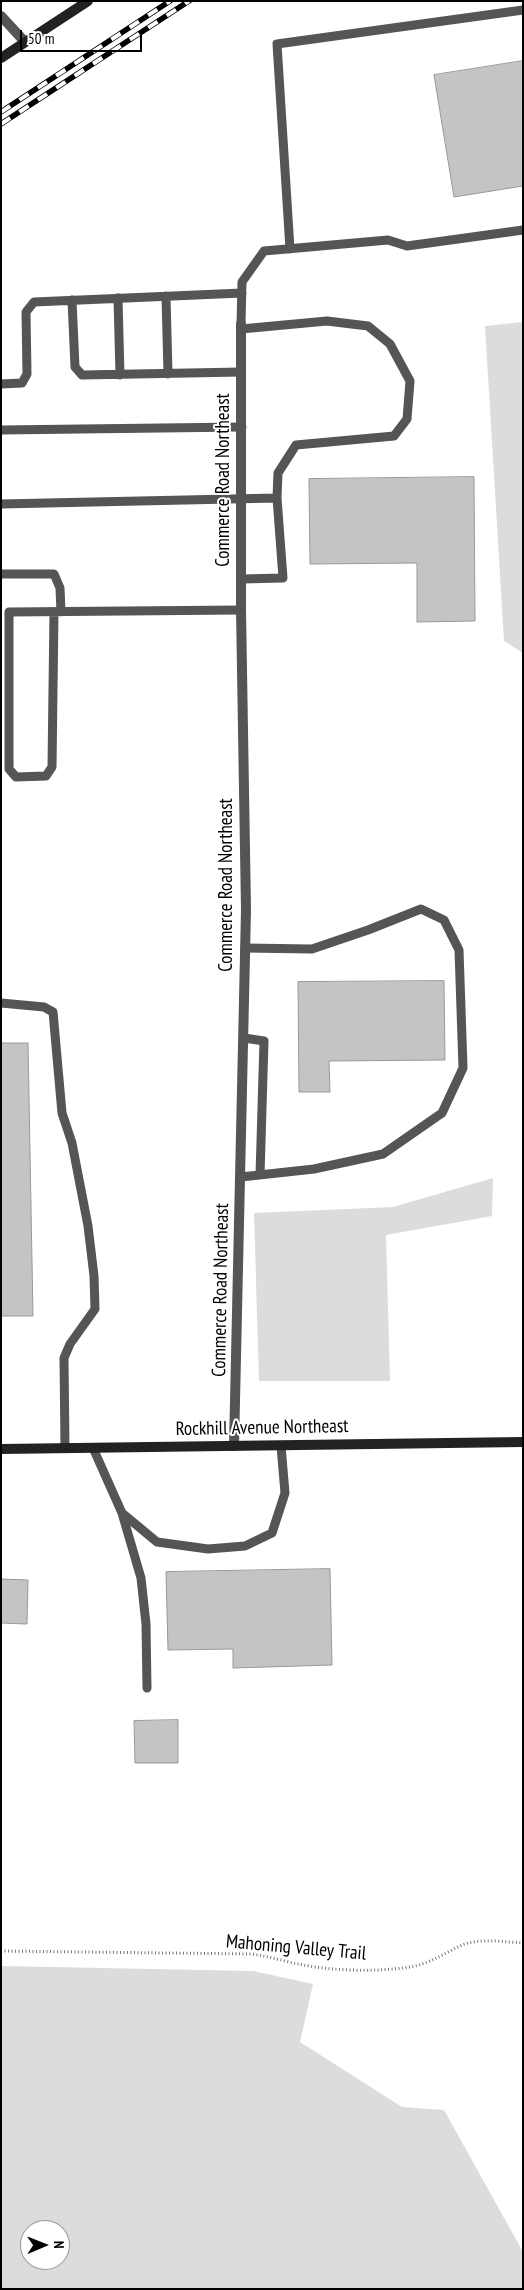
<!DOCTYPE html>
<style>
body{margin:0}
#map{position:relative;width:524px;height:2290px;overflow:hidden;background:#fff;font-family:"PT Sans Narrow",sans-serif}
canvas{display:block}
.frame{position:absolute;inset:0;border:2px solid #000;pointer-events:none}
.north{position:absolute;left:20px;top:2220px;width:50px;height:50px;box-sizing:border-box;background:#fff;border:1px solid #999;border-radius:50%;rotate:89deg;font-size:14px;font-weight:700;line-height:20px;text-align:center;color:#000}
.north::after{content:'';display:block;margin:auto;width:18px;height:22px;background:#000;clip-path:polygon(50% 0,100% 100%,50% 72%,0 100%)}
.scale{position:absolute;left:20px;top:30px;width:122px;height:22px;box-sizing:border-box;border:2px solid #000;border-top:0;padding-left:6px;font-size:15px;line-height:18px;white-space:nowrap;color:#000;-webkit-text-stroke:4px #fff;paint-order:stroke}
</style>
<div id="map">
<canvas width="524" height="2290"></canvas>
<div class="frame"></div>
<div class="north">N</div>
<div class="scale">50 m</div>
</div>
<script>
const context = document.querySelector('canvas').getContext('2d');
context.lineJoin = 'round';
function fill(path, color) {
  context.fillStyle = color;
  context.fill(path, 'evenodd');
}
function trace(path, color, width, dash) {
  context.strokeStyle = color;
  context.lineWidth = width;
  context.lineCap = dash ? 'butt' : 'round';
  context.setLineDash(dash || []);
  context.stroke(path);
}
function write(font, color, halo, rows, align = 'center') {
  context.font = font + ' "PT Sans Narrow",sans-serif';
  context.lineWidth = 4;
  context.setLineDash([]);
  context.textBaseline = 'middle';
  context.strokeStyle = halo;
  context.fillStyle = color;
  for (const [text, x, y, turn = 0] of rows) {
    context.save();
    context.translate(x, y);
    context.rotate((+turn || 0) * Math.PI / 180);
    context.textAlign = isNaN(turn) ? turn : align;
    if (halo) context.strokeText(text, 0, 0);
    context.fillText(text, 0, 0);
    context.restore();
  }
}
fill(new Path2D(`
 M523,322V653L504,641L485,326Z
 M493,1178L492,1216L386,1235L390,1381H259L254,1213L393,1207Z
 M1,1966L253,1971L313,1984L300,2042L402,2107L444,2110L523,2252V2289H1ZM30,2230H60V2260H30Z`), '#dcdcdc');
const building = new Path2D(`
 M523,61V186L454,197L434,75Z
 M474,477L475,621L417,622V563L310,564L309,479Z
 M444,981L445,1060L329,1061L330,1092H299L298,982Z
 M1,1043H28L33,1316H1Z
 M330,1569L332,1665L233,1668V1649L168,1650L166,1572Z
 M1,1579L28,1580L27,1624L1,1623Z
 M178,1720V1763H135L134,1721Z`);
fill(building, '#c4c4c4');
trace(building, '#999', 1);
trace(new Path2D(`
 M1,1951L251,1954C269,1956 286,1962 303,1965C335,1971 378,1972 410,1967C429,1964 445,1953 462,1945C480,1938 504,1942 523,1943`), '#777', 3, [1, 2.5]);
trace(new Path2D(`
 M290,249L277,44L523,10
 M166,296L168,374
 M118,298L120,375
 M72,300L75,367L82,375L241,372
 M241,324L242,282L264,251L388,240L407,246L523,230
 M241,329L327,321L368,326L390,344L410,381L407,419L394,436L296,445L278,473L277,498
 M1,384L22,383L27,374L26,312L34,302L242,293
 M1,430L242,427
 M1,504L277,498L283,578L242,579
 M1,574H54L60,588L61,612
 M54,612L52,767L46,776L16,777L9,769V612L241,610
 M1,1003L44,1007L53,1012L62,1113L72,1143L88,1226L94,1276L95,1309L70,1344L64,1358L65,1448
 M244,1038L264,1041L260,1175
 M241,1177L314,1169L383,1154L442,1113L463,1068L459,950L444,920L421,909L368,930L312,949L245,948
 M93,1448L122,1513L157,1542L208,1549L245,1546L272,1533L285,1493L281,1446
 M122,1513L141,1578L146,1624L147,1688`), '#555', 9);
trace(new Path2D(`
 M1,16L25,42
 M234,1446L246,910L241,610V324`), '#555', 10);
trace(new Path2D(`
 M1,58L88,1
 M1,1449L523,1442`), '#222', 10);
const rail = new Path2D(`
 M1,112L170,1
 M1,124L189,1`);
trace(rail, '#000', 5.5);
trace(rail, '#fff', 4, [11]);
write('19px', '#000', '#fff', [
 ["Commerce Road Northeast",224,480,-90],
 ["Commerce Road Northeast",227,885,-90],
 ["Commerce Road Northeast",221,1290,-89],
 ["Rockhill Avenue Northeast",262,1428,-1],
 ["Mahoning Valley Trail",296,1948,5]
]);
</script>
